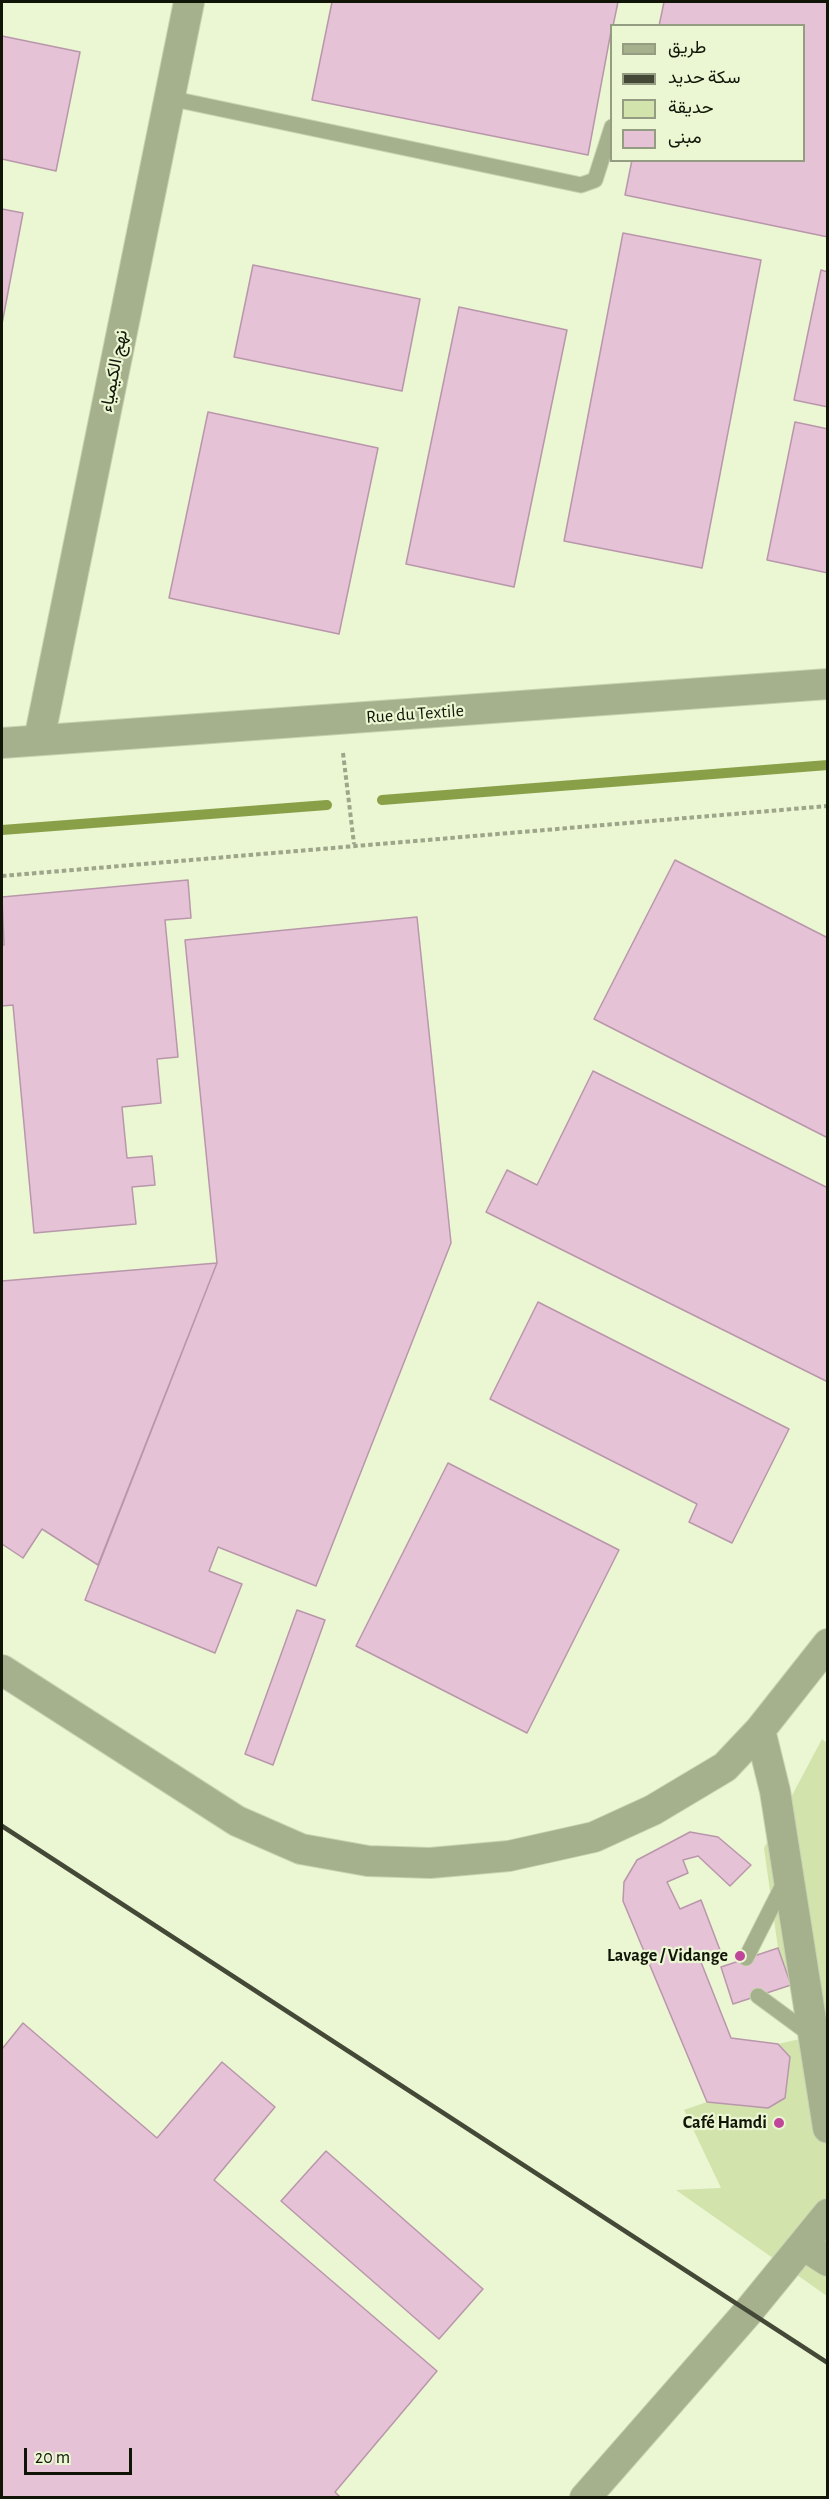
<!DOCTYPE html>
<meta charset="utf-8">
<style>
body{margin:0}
#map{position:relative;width:829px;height:2499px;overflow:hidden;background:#ebf6d2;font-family:"Alegreya Sans",Vazirmatn,sans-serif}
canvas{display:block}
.frame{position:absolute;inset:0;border:3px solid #111508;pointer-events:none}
.legend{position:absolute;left:610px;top:24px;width:195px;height:138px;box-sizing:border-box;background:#ebf6d2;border:2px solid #949c81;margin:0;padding:8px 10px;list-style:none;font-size:18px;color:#111508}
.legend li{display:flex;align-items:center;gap:12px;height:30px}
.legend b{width:30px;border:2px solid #949c81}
.scale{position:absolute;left:24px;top:2448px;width:108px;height:27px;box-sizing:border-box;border:3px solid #111508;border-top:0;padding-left:8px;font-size:18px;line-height:21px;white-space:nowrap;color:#111508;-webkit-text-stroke:4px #ebf6d2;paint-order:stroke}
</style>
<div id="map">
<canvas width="829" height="2499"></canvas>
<div class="frame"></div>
<ul class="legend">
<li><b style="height:8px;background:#a5b18c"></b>طريق</li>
<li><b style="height:8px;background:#444937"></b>سكة حديد</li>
<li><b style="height:16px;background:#d2e3ac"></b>حديقة</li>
<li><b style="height:16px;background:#e6c2d7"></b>مبنى</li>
</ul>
<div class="scale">20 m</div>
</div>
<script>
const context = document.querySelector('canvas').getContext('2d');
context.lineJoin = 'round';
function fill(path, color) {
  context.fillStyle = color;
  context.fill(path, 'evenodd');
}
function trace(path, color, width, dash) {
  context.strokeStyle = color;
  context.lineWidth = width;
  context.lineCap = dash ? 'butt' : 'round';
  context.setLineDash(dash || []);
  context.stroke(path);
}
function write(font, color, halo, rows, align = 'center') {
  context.font = font + ' "Alegreya Sans",Vazirmatn,sans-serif';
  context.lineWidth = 4.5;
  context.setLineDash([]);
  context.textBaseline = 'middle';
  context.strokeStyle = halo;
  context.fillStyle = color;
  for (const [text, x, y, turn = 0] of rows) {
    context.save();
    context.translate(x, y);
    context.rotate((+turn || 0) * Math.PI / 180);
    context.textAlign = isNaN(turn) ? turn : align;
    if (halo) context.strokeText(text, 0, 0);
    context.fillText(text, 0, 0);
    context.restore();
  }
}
fill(new Path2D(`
 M822,1739L828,1744L827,2296L676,2190L721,2188L684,2110L707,2102L768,2108L785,2098L790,2057L778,2044L800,2039L791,1985L778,1948L764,1848Z`), '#d2e3ac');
trace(new Path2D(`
 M382,800L828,765
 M2,830L327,805`), '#8aa048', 10);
const building = new Path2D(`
 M332,2H618L613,26H612L588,155L312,100Z
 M664,2H828V237L625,195L632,160H804V26H659Z
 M2,36L80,52L56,171L2,159Z
 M2,209L23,213L2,324Z
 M623,233L761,260L702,568L564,541Z
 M253,265L420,299L402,391L234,357Z
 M821,270L828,272V407L794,400Z
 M459,307L567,330L514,587L406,564Z
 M208,412L378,448L339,634L169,598Z
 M795,422L828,429V573L767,560Z
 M675,860L828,938V1138L594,1019Z
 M188,880L191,918L165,920L178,1057L157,1059L161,1103L122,1107L127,1158L152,1156L155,1185L132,1187L136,1224L34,1233L13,1005L2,1006V945H4L2,897Z
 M417,917L451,1243L316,1586L218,1547L209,1571L242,1584L215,1653L85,1600L217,1263L185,940Z
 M593,1071L828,1188V1382L486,1212L507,1170L537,1185Z
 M217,1263L98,1565L42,1529L23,1558L2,1544V1281Z
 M538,1302L789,1429L732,1543L689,1522L697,1504L490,1399Z
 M448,1463L619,1550L527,1733L356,1646Z
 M297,1610L325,1620L273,1765L245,1754Z
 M690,1832L718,1837L751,1865L730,1886L698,1856L683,1860L688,1873L667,1882L680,1909L701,1900L720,1950L699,1957L731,2038L778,2044L790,2057L785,2098L768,2108L707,2102L623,1901L624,1882L637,1860Z
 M778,1948L791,1985L733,2004L721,1967Z
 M23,2023L157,2138L222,2062L275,2107L214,2180L437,2371L335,2492L341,2498H2V2049Z
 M326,2151L483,2289L439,2339L281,2201Z`);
fill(building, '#e6c2d7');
trace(building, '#b997ab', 1.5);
const service = new Path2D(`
 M169,98L581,185L595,180L612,127
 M746,1958L785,1881
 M758,1996L811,2035`);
const minor = new Path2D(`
 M39,740L189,2
 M2,743L828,684
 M2,1670L237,1821L301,1849L368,1861L430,1863L509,1856L594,1837L653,1810L725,1767L760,1730L828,1644
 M760,1730L775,1791L828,2128
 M803,2245L828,2261
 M585,2498L748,2312L828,2214`);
trace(service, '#c8d2b2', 17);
trace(minor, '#c8d2b2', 32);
trace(new Path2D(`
 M343,753L354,844
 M2,876L828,806`), '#9da68a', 4, [4.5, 3]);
trace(service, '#a5b18c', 15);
trace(minor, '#a5b18c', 30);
trace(new Path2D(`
 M2,1826L828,2363`), '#444937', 4.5);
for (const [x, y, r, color] of [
 [740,1956,6,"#c04699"],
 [779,2123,6,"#c04699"]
]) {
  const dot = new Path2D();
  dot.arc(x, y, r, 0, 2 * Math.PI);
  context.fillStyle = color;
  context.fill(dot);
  trace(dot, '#ebf6d2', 2);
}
write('18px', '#111508', '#ebf6d2', [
 ["نهج الكيمياء",114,371,-79],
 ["Rue du Textile",415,714,-4]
]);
write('bold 18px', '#111508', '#ebf6d2', [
 ["Lavage / Vidange",728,1956],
 ["Café Hamdi",767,2123]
], 'right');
</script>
